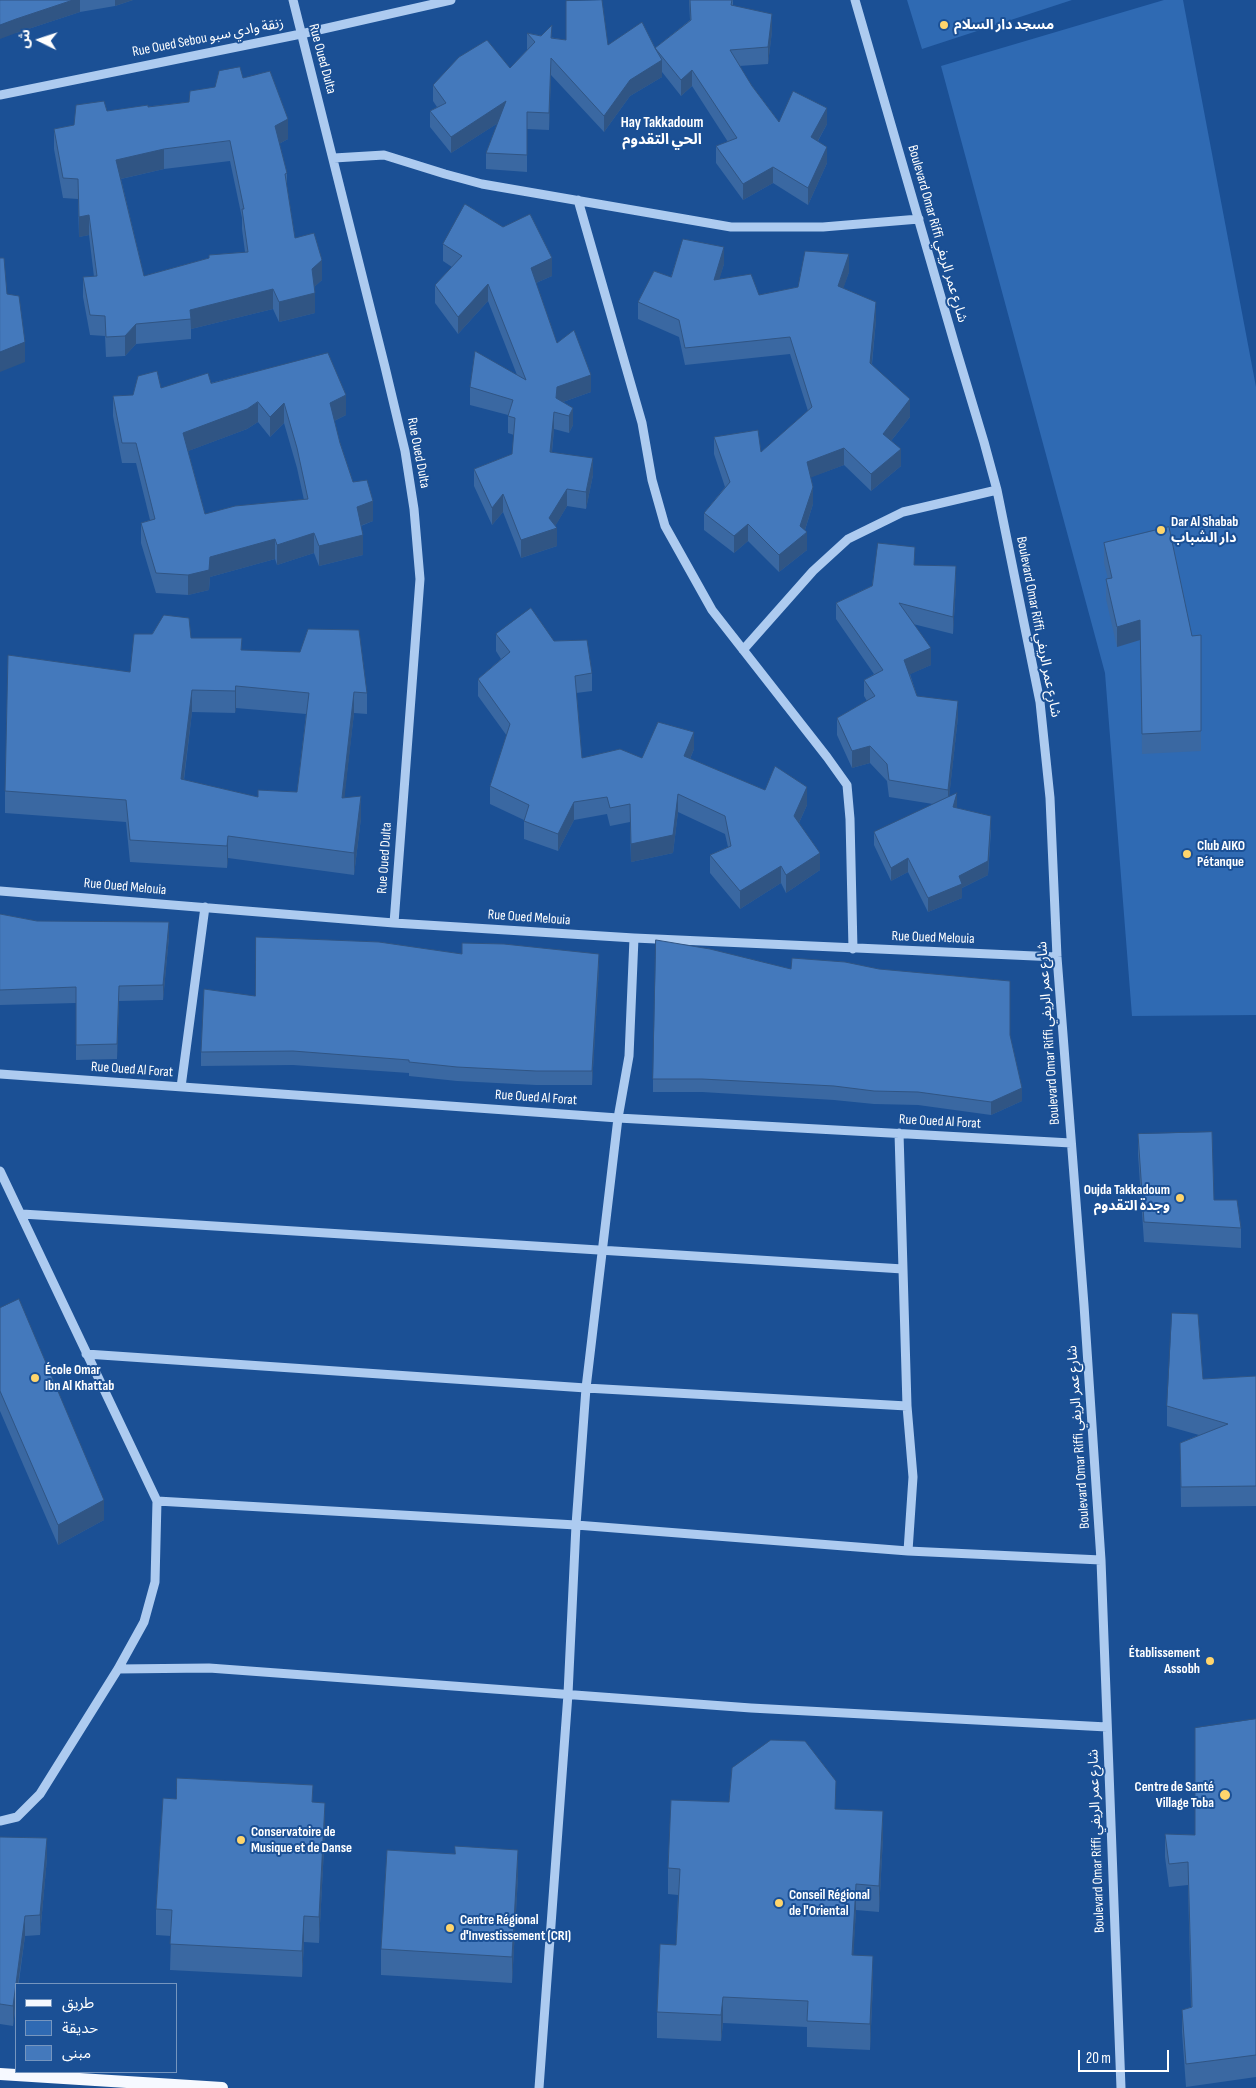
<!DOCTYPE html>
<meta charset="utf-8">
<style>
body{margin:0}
#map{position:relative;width:1256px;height:2088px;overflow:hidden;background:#1b5095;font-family:"Sofia Sans Condensed","Noto Sans Arabic",sans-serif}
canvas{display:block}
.legend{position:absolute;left:15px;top:1983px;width:162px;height:90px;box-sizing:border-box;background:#1b5095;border:1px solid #7696bf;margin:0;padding:6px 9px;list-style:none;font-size:15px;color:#fff}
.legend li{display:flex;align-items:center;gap:10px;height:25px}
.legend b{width:25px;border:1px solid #7696bf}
.north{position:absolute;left:15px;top:15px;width:50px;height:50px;-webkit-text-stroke:4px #1b5095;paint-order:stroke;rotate:274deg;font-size:14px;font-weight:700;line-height:20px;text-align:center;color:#fff}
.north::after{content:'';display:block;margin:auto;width:18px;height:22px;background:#fff;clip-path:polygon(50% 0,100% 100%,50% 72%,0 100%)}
.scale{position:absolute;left:1078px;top:2050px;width:91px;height:22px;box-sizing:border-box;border:2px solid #fff;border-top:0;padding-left:6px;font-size:15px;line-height:18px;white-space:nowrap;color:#fff;-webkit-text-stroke:4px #1b5095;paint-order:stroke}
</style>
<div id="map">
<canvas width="1256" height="2088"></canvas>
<ul class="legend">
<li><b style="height:6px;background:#f6f9ff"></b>طريق</li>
<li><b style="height:14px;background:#2f6ab3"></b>حديقة</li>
<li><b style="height:14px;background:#4479bc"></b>مبنى</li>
</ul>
<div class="north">ش</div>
<div class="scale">20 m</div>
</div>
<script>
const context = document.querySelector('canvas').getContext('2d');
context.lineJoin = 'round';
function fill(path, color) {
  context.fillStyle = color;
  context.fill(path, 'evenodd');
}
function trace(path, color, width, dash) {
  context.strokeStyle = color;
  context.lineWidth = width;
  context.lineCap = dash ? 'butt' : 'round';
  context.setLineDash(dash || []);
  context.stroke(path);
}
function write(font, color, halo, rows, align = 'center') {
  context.font = font + ' "Sofia Sans Condensed","Noto Sans Arabic",sans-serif';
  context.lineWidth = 4;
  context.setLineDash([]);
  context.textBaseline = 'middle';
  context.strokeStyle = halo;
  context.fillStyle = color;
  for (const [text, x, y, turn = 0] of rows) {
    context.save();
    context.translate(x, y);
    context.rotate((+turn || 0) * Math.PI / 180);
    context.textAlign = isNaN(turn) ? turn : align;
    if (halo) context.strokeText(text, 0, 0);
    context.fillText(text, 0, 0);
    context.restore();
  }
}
fill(new Path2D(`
 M907,0H1072L922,49Z
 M1164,0H1183L1256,387V1015L1132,1016L1105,673L941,66Z`), '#2f6ab3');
trace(new Path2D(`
 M293,0L385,367L405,451L414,509L420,579L394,923
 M855,0L956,349L984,442L997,490L1040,702L1050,798L1057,957L1084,1305L1101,1560L1121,2088
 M0,95L301,34L451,0
 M334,158L384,155L445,174L482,184L731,227H823L919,219
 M578,200L642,423L652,480L665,526L712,610L827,757L847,785L850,819L853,949
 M743,650L813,571L848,539L903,512L997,490
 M0,891L394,923L634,938L1057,957
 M0,1074L618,1118L1071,1143
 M181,1087L205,907
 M899,1133L907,1406L913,1477L908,1551
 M0,1171L157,1501L155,1582L144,1622L118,1669L40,1794L17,1817L0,1821
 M22,1214L903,1269
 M86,1354L586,1388L907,1406
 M157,1501L576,1525L908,1551L1101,1560
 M118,1669L209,1668L751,1708L1107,1727
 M539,2088L568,1694L576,1525L586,1388L618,1118L629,1056L634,938`), '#adcbf0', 9);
trace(new Path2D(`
 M0,2074L222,2088`), '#f6f9ff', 12);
fill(new Path2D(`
 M0,0H133L115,6L80,12L16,33Z
 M689,0H733V5L772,31L768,64L739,66L752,86L779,122L827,124L818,141L827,163L808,205L773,183L743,200L716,163V146L728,142L692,86L681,96L662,72V77L630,96L604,132L551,75L549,130L527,129V172L486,169V153L498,123L451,153L430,127V111L437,107L433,101V85L510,68L527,50V33L566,40L608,45L655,48L690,20Z
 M243,78L288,139L279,144L287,173V189L295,238L322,280L314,287L315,313L279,322L273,309L191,329V339L136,344L125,356L106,357L105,336L90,335L83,297V277H94L89,235L79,237L78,199L63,198L54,149V129L74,125L107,111L189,102L215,87ZM230,161L242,218V229L245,252L209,255V258L144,276L121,179L164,169Z
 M443,244L552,276L536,283L557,343L591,392L563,402L573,408V425L569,433L554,429L552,452L593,475L586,509L567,506L555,526L557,546L521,558L503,512L492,525L474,486V469L512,454L514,435L508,433V415L470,405V387L517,375L488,301L458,334L435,303V285L452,267L443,261Z
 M724,264L719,279L759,295L798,287L849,272L843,288L876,320L872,364L910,417L891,441L901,466L871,491L844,465L811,477L813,504L805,530L807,550L779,572L748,541L734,553L704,530V513L725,487L714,454V437L761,452L808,411L790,354L685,365L679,337L638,319V302L671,277Z
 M211,383L346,415L334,421L340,443L353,482L373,521L361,526L363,555L319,566L314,553L277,565L275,559L210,577L209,590L188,595L156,593L141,543V523L150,520L136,463H122L113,416V396L133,395L161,388ZM258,422L270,437L284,423L297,468L304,500L205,514L188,451L247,429Z
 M1104,543L1192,636L1201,635V751L1142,754L1140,640L1117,647L1106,599V579H1108L1104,563Z
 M915,565L956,583L953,634L913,624L931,665L910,674L917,696L958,717L949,797L957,807L956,808L991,830L988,875L962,888V898L928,912L908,872L891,881L874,845V832L933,804L889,797L887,781L870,763L852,768L837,735V718L867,701L864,696V680L874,674L836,619V603Z
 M496,634L554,641L592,673V691L576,693L582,758H642L694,749L690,759L765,790L807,805L799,823L820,870L786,893L781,883L740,909L710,873V855L728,847L725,834L678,812L673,853L631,862L630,822L610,826L607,814L574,820L558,851L524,839V820L490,804V786L507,736L478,696V679L501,659L496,651Z
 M191,638L367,693V714L354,713L344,798L361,818L354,875L228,858L227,868L130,862L126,822L5,813V791L130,672ZM236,708L306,714L297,792L258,797L184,780L192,712L235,713Z
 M0,914L37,921L169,937L163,1000L119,1001L117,1059L76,1060V1003L0,1005Z
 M462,954L599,967L592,1085H536L457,1081L409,1076V1073L293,1065L201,1066V1052L255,996Z
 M1010,1036L1022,1101L991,1115L918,1105L874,1104L834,1100L702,1092H653V1079Z
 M1138,1134L1214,1200L1241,1228V1248L1144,1242L1138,1154Z
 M0,1308L104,1520L58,1545L0,1411Z
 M1256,1376V1506L1181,1507L1180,1443L1199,1435L1167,1426V1406L1203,1379Z
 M1256,1719V2077L1186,2087L1182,2032V2010L1191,2007L1188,1885L1169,1887L1165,1857V1834L1195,1835Z
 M176,1799L313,1802L325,1829L319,1943L304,1942L302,1977L170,1970L171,1936L156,1935V1909Z
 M836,1809L883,1837L879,1912L856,1910L853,1955L873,1982L870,2050L807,2047V2027L723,2023L721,2041L657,2038V2012L676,1945L678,1895L668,1894V1868Z
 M0,1837L47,1858L40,1935L25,1936L13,2026L0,2024Z
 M518,1876L512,1983L381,1975V1949Z`), '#3a68a2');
fill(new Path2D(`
 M73,0H80V12L16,33L0,39V25L16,19Z
 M115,0H133L115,6Z
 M772,14V31L768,64V47Z
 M551,58V75L549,130V113Z
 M662,60V77L630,96L604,132V116L630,80Z
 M692,70V86L681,96V80Z
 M506,101V118L451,153V137Z
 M827,108V124L811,153V137Z
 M288,119V139L275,146V126Z
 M827,147V163L808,205V188Z
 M164,149V169L116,180V160Z
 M773,167V183L743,200V184Z
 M89,215V235L79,237V217Z
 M724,247V264L714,297V280Z
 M849,254V272L838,304V286Z
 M552,258V276L531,285V268Z
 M322,260V280L312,289V269Z
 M488,284V301L458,334V317Z
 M273,289V309L191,329L190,310Z
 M315,293V313L279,322V302Z
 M876,302V320L870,380V363Z
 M136,324V344L125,356V336Z
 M25,342V362L0,372V352Z
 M591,375V392L557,404L556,398L557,387Z
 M346,395V415L330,423V403Z
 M910,399V417L883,451V434Z
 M258,402V422L247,429L183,453V433Z
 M284,403V423L270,437V417Z
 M573,408V425L569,433V416Z
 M554,412V429L550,469V452Z
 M844,448V465L807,479V462Z
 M901,449V466L871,491V474Z
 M593,458V475L586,509V492Z
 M813,487V504L803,536L807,532V550L779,572V555L800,526Z
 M567,489V506L553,530L557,528V546L521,558V540L549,518Z
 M503,494V512L492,525V508Z
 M373,501V521L357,527V507Z
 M748,524V541L734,553V536Z
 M314,533V553L277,565V545Z
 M363,535V555L319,566V546Z
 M275,539V559L210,577L209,590L188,595V575L210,557Z
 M956,566V583L953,634V617Z
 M1140,620V640L1117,647V627Z
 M931,648V665L904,677V660Z
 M236,686V708L235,713V691Z
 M192,690V712L181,801V779Z
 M354,692V713L342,820V798Z
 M958,701V717L948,807V790Z
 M694,732V749L684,773V756Z
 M870,746V763L852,768V751Z
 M807,787V805L794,834V816Z
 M957,793V807L953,821V807Z
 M678,794V812L673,853L631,862V844Z
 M361,796V818L354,875V853Z
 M574,802V820L558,851V834Z
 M991,816L988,875L962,888V898L928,912V898L959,876Z
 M228,836V858L227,868V846Z
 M820,853V870L786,893V875Z
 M908,858V872L891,881V868Z
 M781,866V883L740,909V891Z
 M169,922V937L163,1000V985Z
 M599,954V967L592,1085V1071Z
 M119,986V1001L117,1059V1044Z
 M1022,1088V1101L991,1115V1102Z
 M104,1500V1520L58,1545V1525Z
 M325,1803V1829L319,1943V1917Z
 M883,1811V1837L879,1912V1886Z
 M47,1838V1858L40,1935V1915Z
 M518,1850V1876L512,1983V1957Z
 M856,1884V1910L852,1981V1955Z
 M25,1916V1936L18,1984H16V2000L13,2026V2006Z
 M304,1916V1942L302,1977V1951Z
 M873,1956V1982L870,2050V2024Z
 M723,1997V2023L721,2041V2015Z`), '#305584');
const building = new Path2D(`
 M0,0H73L16,19L0,25Z
 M602,0L608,45L642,22L655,48L691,20L690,0H732L731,5L772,14L768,47L730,50L752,86L779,122L793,91L827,108L811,137L827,147L808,188L773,167L743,184L716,146L737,138L692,70L681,80L655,48L662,60L630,80L604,116L551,58L549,113L527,112V155L486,153L506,101L451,137L430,111L446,103L433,85L459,57L487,40L510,68L535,42L527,33L541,36L552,25L551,38L566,40V1Z
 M240,67L243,78L270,71L288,119L275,126L287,173L285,174L295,238L314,233L322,260L312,269L315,293L279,302L273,289L190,310L191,319L136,324L125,336L106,337L105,316L90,315L83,277L97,276L89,215L79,217L78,179L63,178L54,129L74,125L76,105L104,101L107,111L148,105V107L189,102L190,91L215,87L219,71ZM230,141L244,209H242L248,252L209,255V258L144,276L116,160L164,149Z
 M465,204L503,227L530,214L552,258L531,268L557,343L574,330L591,375L557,387L556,398L573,408L569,416L554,412L550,452L593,458L586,492L567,489L549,518L557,528L521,540L503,494L492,508L474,469L512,454L515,418L508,416L513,400L470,387L475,351L526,380L488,284L458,317L435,285L462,256L443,244Z
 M683,239L724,247L714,280L751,274L759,295L798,287L805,251L849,254L838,286L876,302L870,363L910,399L883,434L901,449L871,474L844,448L807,462L813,487L800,526L807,532L779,555L748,524L734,536L704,513L730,482L714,437L758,430L761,452L812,407L790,337L685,348L679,320L638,302L654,271L671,277Z
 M0,258H4L7,294L19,296L25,342L0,352Z
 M328,353L346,395L330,403L340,443L353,482L367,480L373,501L357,507L363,535L319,546L314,533L277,545L275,539L210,557L209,570L188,575L156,573L141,523L155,519L136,443H122L113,396L133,395L138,376L157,371L161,388L208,373L211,383ZM258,402L270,417L284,403L297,448L308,499L235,506L205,514L183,433L247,409Z
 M1169,527L1192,636L1201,635V731L1142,734L1140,620L1117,627L1106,579L1112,578L1104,543Z
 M878,543L915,547L914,565L956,566L953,617L899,603L931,648L904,660L917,696L958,701L948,790L889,780L887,764L870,746L852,751L837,718L875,696L864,680L883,670L836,603L872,586Z
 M531,608L554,641L587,640L592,673L575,676L582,758L620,749L642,758L658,722L694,732L684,756L765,790L775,766L807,787L794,816L820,853L786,875L781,866L740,891L710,855L731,846L725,816L678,794L673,835L631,844L630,804L610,808L607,797L574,802L558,834L524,821L529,805L490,786L510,724L478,679L510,652L496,634Z
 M164,615L189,618L191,638H242L241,650L300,652L308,629L359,630L367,693L354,692L342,798L361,796L354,853L228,836L227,846L130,840L126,800L5,791L8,655L130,672L134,634H152ZM236,686L309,693L297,792L258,790V797L181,779L192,690L235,691Z
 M957,793L953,807L991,816L988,861L959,876L962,884L928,898L908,858L891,868L874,832Z
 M0,914L37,921L169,922L163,985L119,986L117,1044L76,1045V987L0,990Z
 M256,937L379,942L462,954V943L504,944L599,954L592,1071H536L457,1067L409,1062V1060L293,1051L201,1052L204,989L255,996Z
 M656,940L710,949L791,969L792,958L845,962L879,969L1010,981V1035L1022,1088L991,1102L918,1092L874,1091L834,1086L702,1079H653Z
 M1212,1132L1214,1200H1237L1241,1228L1144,1222L1138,1134Z
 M19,1299L104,1500L58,1525L0,1391V1308Z
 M1172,1313L1198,1314L1203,1379L1256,1376V1486L1181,1487L1180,1443L1228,1424L1167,1406Z
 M1256,1719V2055L1186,2064L1182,2010L1192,2007L1188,1862L1169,1864L1165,1834L1195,1835V1728Z
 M771,1740L805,1741L836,1781L835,1809L883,1811L879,1886L856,1884L852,1955L873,1956L870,2024L807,2021L808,2001L723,1997L721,2015L657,2012L660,1944L676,1945L680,1869L668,1868L671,1800L729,1802L732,1768Z
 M177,1778L313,1785L312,1802L325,1803L319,1917L304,1916L302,1951L170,1944L172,1910L156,1909L163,1798L176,1799Z
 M0,1837L47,1838L40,1915L25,1916L13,2006L0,2004Z
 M455,1846L518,1850L512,1957L381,1949L387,1850L455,1854Z`);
fill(building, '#4479bc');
trace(building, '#305584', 1);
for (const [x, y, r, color] of [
 [944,25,5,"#ffd56c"],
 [1161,530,5,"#ffd56c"],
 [1187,854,5,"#ffd56c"],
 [1180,1198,5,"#ffd56c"],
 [35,1378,5,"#ffd56c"],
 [1210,1661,5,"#ffd56c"],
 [1225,1795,6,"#ffd56c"],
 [241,1840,5,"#ffd56c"],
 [779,1903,5,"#ffd56c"],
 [450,1928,5,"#ffd56c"]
]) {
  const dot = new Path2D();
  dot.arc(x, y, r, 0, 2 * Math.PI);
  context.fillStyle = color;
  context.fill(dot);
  trace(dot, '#1b5095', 2);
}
write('bold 14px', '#fff', '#1b5095', [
 ["مسجد دار السلام",954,25],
 ["Dar Al Shabab",1171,522],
 ["دار الشباب",1171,538],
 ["Club AIKO",1197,846],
 ["Pétanque",1197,862],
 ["Oujda Takkadoum",1170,1190,"right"],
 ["وجدة التقدوم",1170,1206,"right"],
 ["École Omar",45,1370],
 ["Ibn Al Khattab",45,1386],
 ["Établissement",1200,1653,"right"],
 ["Assobh",1200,1669,"right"],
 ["Centre de Santé",1214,1787,"right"],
 ["Village Toba",1214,1803,"right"],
 ["Conservatoire de",251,1832],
 ["Musique et de Danse",251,1848],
 ["Conseil Régional",789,1895],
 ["de l'Oriental",789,1911],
 ["Centre Régional",460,1920],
 ["d'Investissement (CRI)",460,1936]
], 'left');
write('14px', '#fff', '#1b5095', [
 ["Rue Oued Sebou زنقة وادي سبو",208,38,-11],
 ["Rue Oued Dulta",322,59,75],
 ["Boulevard Omar Riffi شارع عمر الريفي",937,234,74],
 ["Rue Oued Dulta",418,453,79],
 ["Boulevard Omar Riffi شارع عمر الريفي",1038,627,79],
 ["Rue Oued Dulta",385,858,-86],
 ["Rue Oued Melouia",125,887,5],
 ["Rue Oued Melouia",529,918,4],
 ["Rue Oued Melouia",933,938,2],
 ["Boulevard Omar Riffi شارع عمر الريفي",1049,1033,-94],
 ["Rue Oued Al Forat",132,1070,4],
 ["Rue Oued Al Forat",536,1098,4],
 ["Rue Oued Al Forat",940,1122,3],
 ["Boulevard Omar Riffi شارع عمر الريفي",1079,1437,-94],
 ["Boulevard Omar Riffi شارع عمر الريفي",1097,1841,-92]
]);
write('bold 15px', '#fff', '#1b5095', [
 ["Hay Takkadoum",662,123],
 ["الحي التقدوم",662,140]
]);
</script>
